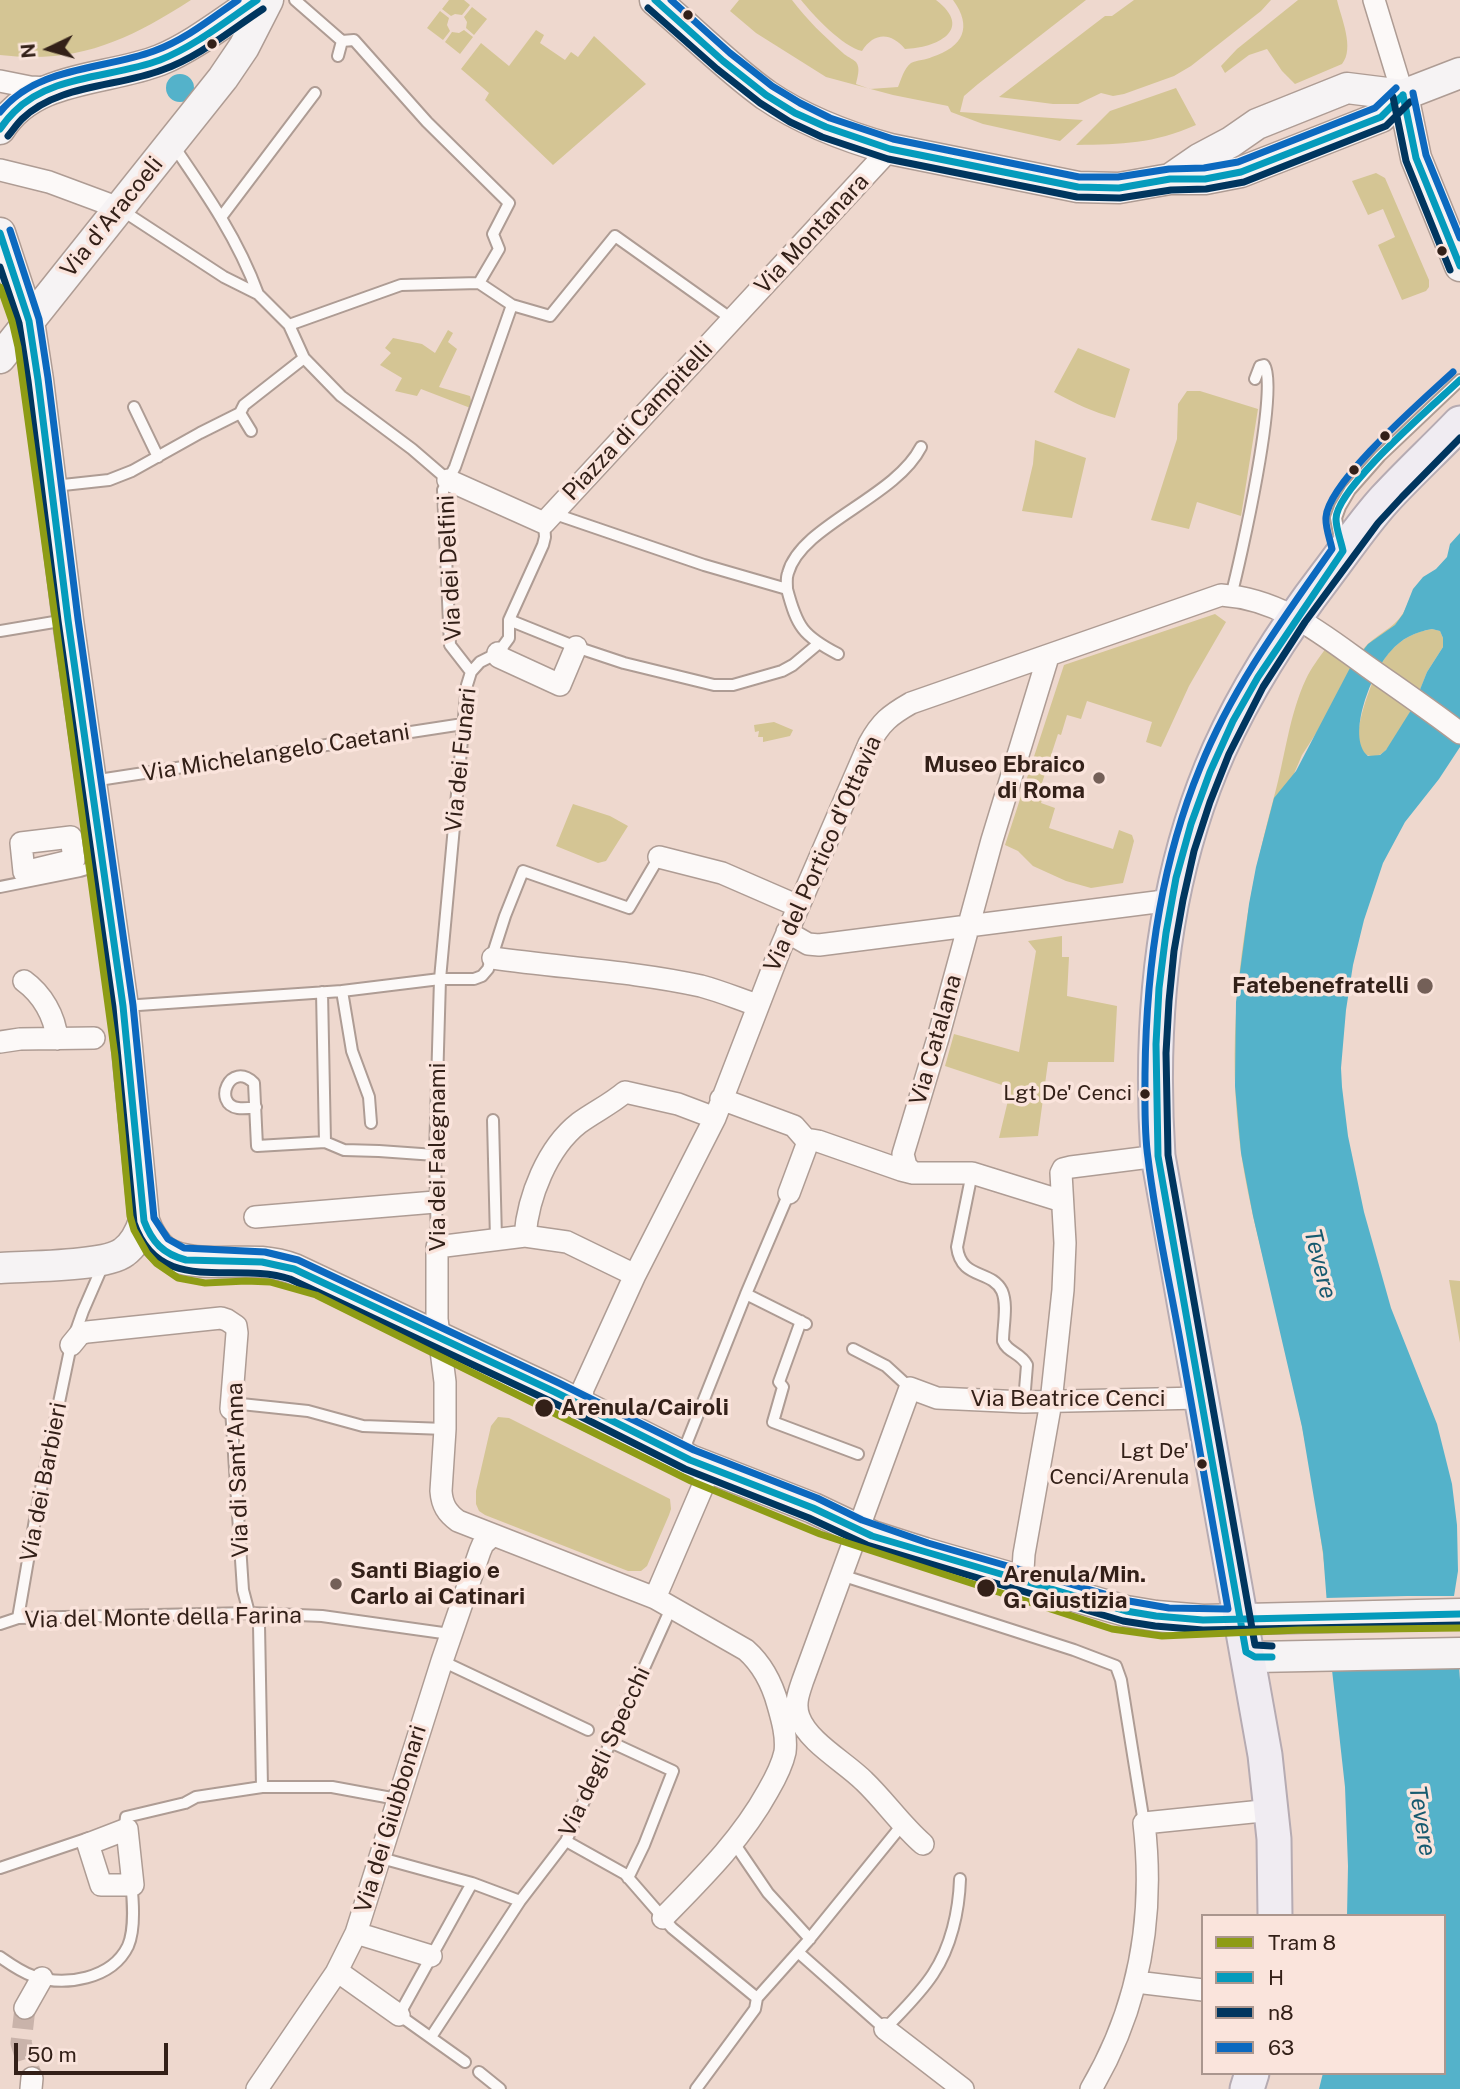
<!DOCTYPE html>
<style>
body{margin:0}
#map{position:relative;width:1460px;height:2089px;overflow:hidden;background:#eed8ce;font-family:"Public Sans",sans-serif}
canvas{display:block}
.legend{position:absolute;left:1201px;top:1914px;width:245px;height:161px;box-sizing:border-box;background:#fae4dc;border:2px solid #aa968e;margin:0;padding:9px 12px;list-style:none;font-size:21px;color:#332018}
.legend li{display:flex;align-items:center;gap:14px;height:35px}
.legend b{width:35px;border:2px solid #aa968e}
.north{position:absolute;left:14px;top:14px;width:70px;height:70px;-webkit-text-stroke:5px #fae4dc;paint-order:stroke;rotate:265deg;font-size:19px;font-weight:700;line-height:28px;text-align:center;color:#332018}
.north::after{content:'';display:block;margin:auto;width:24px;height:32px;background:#332018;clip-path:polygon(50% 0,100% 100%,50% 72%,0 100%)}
.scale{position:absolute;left:14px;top:2043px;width:154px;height:32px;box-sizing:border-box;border:4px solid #332018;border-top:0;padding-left:9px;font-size:21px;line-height:24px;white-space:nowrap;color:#332018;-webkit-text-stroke:5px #fae4dc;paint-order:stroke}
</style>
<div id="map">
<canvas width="1460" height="2089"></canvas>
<ul class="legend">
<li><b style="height:9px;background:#8e9c15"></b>Tram 8</li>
<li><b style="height:9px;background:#059bbc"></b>H</li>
<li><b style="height:9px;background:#00365f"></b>n8</li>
<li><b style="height:9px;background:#0c69bf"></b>63</li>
</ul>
<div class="north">N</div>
<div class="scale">50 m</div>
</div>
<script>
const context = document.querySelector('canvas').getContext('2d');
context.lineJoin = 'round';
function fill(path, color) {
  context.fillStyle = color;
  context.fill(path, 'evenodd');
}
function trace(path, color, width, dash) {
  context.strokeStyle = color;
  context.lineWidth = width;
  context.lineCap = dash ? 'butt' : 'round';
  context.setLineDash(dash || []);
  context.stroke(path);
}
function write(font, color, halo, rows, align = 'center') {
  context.font = font + ' "Public Sans",sans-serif';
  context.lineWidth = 7;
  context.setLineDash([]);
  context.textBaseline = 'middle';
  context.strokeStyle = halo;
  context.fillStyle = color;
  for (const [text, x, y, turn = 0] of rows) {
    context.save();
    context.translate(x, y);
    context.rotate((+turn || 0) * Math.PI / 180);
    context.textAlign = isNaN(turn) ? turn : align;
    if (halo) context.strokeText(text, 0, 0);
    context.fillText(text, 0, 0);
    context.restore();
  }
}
fill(new Path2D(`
 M0,0H191C127,41 78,64 0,55Z
 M449,0H464L470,5L462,15L455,14L451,16L442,9Z
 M739,0H792C807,20 824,36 843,53C846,56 853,59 856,62C861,68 857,78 856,84L870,89L898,87C901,80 904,68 911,63C917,60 926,60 932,57C963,47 973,27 953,0H1086L978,84L964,96L960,112L1083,120L1060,141L983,124L951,112L948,106L893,95L826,77L756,33L730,11Z
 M801,0H936C975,30 936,48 905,49C891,32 874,32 862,51C843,47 813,15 801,0Z
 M1134,0H1271L1261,11L1191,66L1174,76L1124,94L1113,96L1101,93L1078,104H1053L999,97L1105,16H1112Z
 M1298,0H1337C1341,18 1355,48 1342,64L1295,84L1282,71L1267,49L1249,55L1225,73L1221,66L1237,49Z
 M472,7L487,19L474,35L466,28L467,22L464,17Z
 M440,11L449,18L447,25L450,31L443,40L427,28Z
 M464,30L473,37L460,54L445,42L452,32L459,33Z
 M536,30L544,35L540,43L565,60L571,52L578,57L594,36L646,84L553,165L485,100L489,93L461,69L481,43L509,66Z
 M1176,88L1196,125C1153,144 1123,144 1076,145L1110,111Z
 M1376,173L1385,178L1429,280V287L1426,291L1402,300L1378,245L1395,237L1383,209L1368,215L1352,181Z
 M448,330L453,333L448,342L457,349L439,387L470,396L473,409L421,389L417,396L395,391L402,378L380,365L391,353L385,348L393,338L422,344L435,353Z
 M1078,348L1130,369L1115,418C1093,412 1074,403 1054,392Z
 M1187,391H1200L1258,409L1241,516L1197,502L1189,529L1151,520L1177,439L1178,404Z
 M1035,440L1086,458L1072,518L1022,511L1033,464Z
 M1408,603V615L1348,684L1302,755L1285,795L1311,1429L1327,1588C1317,1495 1299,1403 1277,1312C1261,1247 1242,1183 1237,1116C1228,1008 1246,900 1274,797C1285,758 1289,715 1306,679C1311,668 1319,658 1326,648L1352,666C1357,658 1362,649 1369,643C1386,628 1399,626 1408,603Z
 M1215,614L1226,622L1189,686L1161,747L1146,742L1152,722L1087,701L1081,719L1067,715L1061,735L1058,734L1042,783L1046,785L1041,803L1055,808L1049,828L1113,849L1119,830L1132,835L1134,841L1123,883L1091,888L1066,881L1033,866L1018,851L1005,845L1064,665Z
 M1432,629L1440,631L1443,638V647L1427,672L1420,690L1388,667L1377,673C1387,649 1406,633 1432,629Z
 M1373,681L1413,707C1405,721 1398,739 1386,750C1382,754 1377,757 1371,756C1344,753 1368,694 1373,681Z
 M774,722L793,730L790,736L763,742V737H758L759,731L755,732L754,725Z
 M573,804L610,816L628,826L606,861L598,863L556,846Z
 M1062,936V957H1069L1067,996L1117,1006L1114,1062H1048L1038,1136L999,1138L1011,1088L945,1066L954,1034L1019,1052L1036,951L1028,941Z
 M1449,1280L1460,1281V1343Z
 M498,1417L509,1418L670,1499L671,1509L669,1515L647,1566L641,1571H628L485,1515L479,1511L476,1504V1491L491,1426Z`), '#d4c594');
fill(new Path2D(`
 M166 88a14 14 0 1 1 28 0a14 14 0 1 1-28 0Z
 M1460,533V747L1439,779L1405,822L1383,863L1364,920L1353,965L1346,1010L1341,1068L1342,1087L1348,1136L1364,1212L1391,1308L1437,1424L1452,1484L1457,1525L1458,1571L1454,1596L1460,1680V2089H1319L1323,2073H1444V1916H1347L1348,1866L1345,1787L1332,1670L1323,1552L1302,1427L1253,1216L1241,1153L1235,1086L1236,1002L1249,904L1256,867L1274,798L1296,771L1351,666L1368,644L1395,625L1403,614L1413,589L1423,577L1436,569L1447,557L1450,544ZM1432,629L1440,631L1443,638V647L1427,672L1413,707L1386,750L1380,755L1368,756C1345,737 1373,670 1390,652C1402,638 1415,632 1432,629Z`), '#54b2ca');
fill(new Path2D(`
 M1407,1596H1457L1460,1668L1329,1670L1325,1598Z`), '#eed8ce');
trace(new Path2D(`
 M25,2008L21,2043L32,2078`), '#c9b3aa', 21, [21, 10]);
const lane = new Path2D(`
 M295,0L342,41L354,40L427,122L509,203L493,234L499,249L479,283
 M338,56L342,41
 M173,145C206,193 238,239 258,294
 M120,209L224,277L258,294L289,325L304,358L341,396L412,449L448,480
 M222,216L315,93
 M479,283L512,305L550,316L615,236L733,320
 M289,325L401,285L479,283
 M134,407L158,457
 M240,413L251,431
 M54,486L109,480L132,471L200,433L240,413L244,405L304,358
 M552,513L704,565L787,589C797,627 803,636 838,654
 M1341,544L1336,518L1340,507L1350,490L1380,456L1460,380
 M787,589C787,584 786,578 788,573C801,525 895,498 921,447
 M1231,596C1240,562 1280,386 1264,365L1260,366L1255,379
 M509,620L576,647L624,663L714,685H733L782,671L793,665L818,644
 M0,631L66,620
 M471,672L450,645L443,490L455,467L512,305
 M92,781L463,724
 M0,887L80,871L90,868L98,861
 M342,991L352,1051L369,1097L371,1123
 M322,992L325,1142
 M124,1006L342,991L440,979H474L482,976L488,969L505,916L523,871L629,908L659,857
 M256,1107C250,1108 244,1109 238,1108C212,1104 230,1060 254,1083L257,1146L325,1142L344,1150L379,1151L435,1155
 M493,1120L496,1239
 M972,1173L957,1247C961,1280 991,1269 1002,1291C1008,1305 1003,1326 1003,1341C1007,1352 1021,1353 1027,1365L1024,1402
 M437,1247L435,1155L440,979L467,685L471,672L480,662L498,653L509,638V620L543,545L545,537L544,523
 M746,1294L806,1324
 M801,1321L779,1382L783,1387L773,1422L858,1454
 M853,1349L886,1366L910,1388
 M688,1454L687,1442L746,1294L789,1193
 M841,1575L1074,1650L1116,1666L1121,1680L1144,1823
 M249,1613L243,1590L231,1409L234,1406L241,1404L308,1411L363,1426L445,1429
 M260,1615L259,1625L262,1787
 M18,1618L37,1508L71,1345L83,1311L103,1265
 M0,1624L18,1618L249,1613L322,1616L450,1634
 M442,1661L588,1730
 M606,1740L673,1771L644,1845L628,1878
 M118,1828L125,1825L126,1817L185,1803L196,1797L262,1787H332L397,1799
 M566,1841L625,1874L672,1928L757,1998
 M734,1843L768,1893L810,1939
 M381,1858L472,1883
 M0,1868L89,1838
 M798,1952L885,2029C902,2011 920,1994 933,1974C951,1947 959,1911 960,1879
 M0,1957C10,1964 21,1972 33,1976C65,1987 112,1979 128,1946C135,1930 133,1899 131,1882
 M431,2037L520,1901L566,1841L672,1606
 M465,2062L399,2015L472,1883L520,1901
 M479,2072L500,2089
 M696,2089L755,2009L757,1998L807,1942L902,1825`);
const street = new Path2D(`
 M1374,0L1403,95
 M0,81L30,87L50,88
 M0,170L49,182L119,208
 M448,480L544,523L890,149
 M498,653L499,657L560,685L576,647
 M71,837L74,860L24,872L21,843Z
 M659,857L722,873L798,906
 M787,932L808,944L819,945L1172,900
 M493,958C562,968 633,971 701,986C720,991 739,999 757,1005
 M24,981C42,994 55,1016 57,1039
 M0,1042L20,1039L94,1038
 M721,1099L794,1126L808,1142
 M808,1142L812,1140L818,1141L901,1170L913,1173H972L1062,1201
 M913,1173L906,1166L903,1154L938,1038L992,840L1048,657
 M789,1193L808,1142
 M255,1217L435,1202
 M525,1236C528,1197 547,1148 579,1123C594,1112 611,1104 625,1092L678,1104L715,1118
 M635,1275L567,1242L525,1236L437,1247V1319L445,1382V1429L441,1491C442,1505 447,1513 458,1521L655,1598L746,1650C763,1665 772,1683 778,1705C782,1719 787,1736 785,1752C782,1766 775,1779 768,1791C741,1840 702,1878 663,1918
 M71,1345L80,1334L87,1332L221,1318L227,1320L236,1326L237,1333L231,1409
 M584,1406L582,1397L583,1389L635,1275L715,1118L781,947L869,744C881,722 890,715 911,703L1221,595C1281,599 1322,634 1368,667C1399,689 1430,710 1460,733
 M1027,1582L1023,1570L1024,1554L1051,1402L1063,1290L1065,1243L1061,1173L1063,1169L1071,1167L1158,1156
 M655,1598L703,1486L705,1473L701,1465
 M127,1829L133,1885H101L88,1844Z
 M923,1844C901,1825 885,1801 864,1781C845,1762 808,1742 799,1717C794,1704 799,1692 803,1680L910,1388L937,1398L1024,1402L1200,1398
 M356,1933L431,1956
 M337,1971L399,2015
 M1136,1982L1203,1990
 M25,2008L42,1978
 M885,2029L963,2089
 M31,2089L32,2078
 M257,2089L336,1973L356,1933L442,1661L480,1551L483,1544L493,1535
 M1091,2089C1140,2006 1155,1918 1144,1823L1272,1810`);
const secondary = new Path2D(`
 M655,0C692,31 727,67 766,95C804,121 847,137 890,149L1078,187L1119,188L1170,179H1205L1241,172L1381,117L1403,95L1460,73
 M1403,95L1416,158L1460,266
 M0,129C33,75 107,81 160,60C194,46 226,20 257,0
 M1170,179L1199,159L1231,142L1257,124L1347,88L1403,95
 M0,233L29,321L38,380L68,620L123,1006L144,1221C148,1232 154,1244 165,1252C187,1267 235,1260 262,1262C273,1263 283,1265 294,1269L555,1392L690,1460L813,1508L872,1536L925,1553L1126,1611L1156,1616L1203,1620L1460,1614
 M0,358L223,78L244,47L268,0
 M0,1268C27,1266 105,1267 124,1252C135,1244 140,1233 144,1221
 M1246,1652L1255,1657L1460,1653`);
const primary = new Path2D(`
 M1275,1916L1274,1839L1265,1755L1158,1156C1149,1018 1162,878 1219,750C1247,688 1285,629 1327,574C1346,549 1364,522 1385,499C1409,473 1435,449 1460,423
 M1247,2089L1252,2073`);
trace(lane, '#ae9c94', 14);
trace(street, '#ae9c94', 24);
trace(secondary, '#ae9c94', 33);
trace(primary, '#b6abb2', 37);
trace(lane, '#fcf9f8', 10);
trace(street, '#fcf9f8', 21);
trace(secondary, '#f6f3f4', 30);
trace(primary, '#f0ecf2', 33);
trace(new Path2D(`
 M655,0L723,61L766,95L795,113L826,127L890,149L1078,187L1119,188L1170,179H1205L1241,172L1381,117L1403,95
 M1403,95L1416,158L1460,266
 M0,129C4,123 9,117 14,112C51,74 113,78 160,60C195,46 226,21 257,0
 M0,233L29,321L38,380L68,620L123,1006L144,1221C152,1242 163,1254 186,1260L262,1262L294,1269L555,1392L690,1460L813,1508L872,1536L1126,1611L1156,1616L1203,1620L1460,1614
 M1272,1657H1255L1246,1652L1158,1156L1156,1044L1159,988L1166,933L1176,878L1191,824L1210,772L1233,721L1258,677L1343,551C1341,541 1336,529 1336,519C1336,488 1435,404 1460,380`), '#059bbc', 7);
trace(new Path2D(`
 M648,8L717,69L760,103L790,122L822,137L888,159L1077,197L1120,198L1171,190L1206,189L1244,182L1386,126L1410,102
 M1393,97L1406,161L1450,270
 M8,136C13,130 17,124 22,119C58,84 118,87 162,70C199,57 231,30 263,9
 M0,267L19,323L28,381L58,621L113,1007L134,1223C160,1298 233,1260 290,1279L550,1401L685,1469L809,1518L867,1545L1123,1621L1155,1626L1203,1630L1460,1625
 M1272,1646L1255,1645L1168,1155L1166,1053L1169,1001L1174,951L1183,900L1194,851L1210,802L1229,754L1263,687L1305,622L1378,523L1402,497L1460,438`), '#00365f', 7);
trace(new Path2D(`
 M671,0L730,53L772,86L800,103L830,118L893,139L1079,177H1118L1169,169L1204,168L1238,162L1375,108L1396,88
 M1413,93L1426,155L1460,238
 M0,112C37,66 103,70 154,51C185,40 212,18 238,0
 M10,230L39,319L48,378L78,619L133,1005L154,1218L168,1239L184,1248L265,1252L298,1260L559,1383L694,1450L817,1498L862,1520L928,1543L1129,1601L1169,1608L1228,1609C1212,1519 1196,1429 1180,1340C1169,1280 1155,1218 1148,1158C1144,1131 1145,1102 1145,1074C1146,970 1160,865 1200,768C1232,688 1283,619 1332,549C1330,539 1325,527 1326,517C1329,481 1424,399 1453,372`), '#0c69bf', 7);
trace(new Path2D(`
 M0,287L12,321L18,347L115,1056L130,1216L134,1230L147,1253L156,1263L178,1278L205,1283L246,1281L270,1282L316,1295L691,1481L820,1534L1112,1629L1162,1636L1299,1630L1460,1628`), '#8e9c15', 7);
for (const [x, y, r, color] of [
 [688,15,6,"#332018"],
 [212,44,6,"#332018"],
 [1442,251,6,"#332018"],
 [1385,436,6,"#332018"],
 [1354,470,6,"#332018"],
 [1099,778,7,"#746058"],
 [1425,986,9,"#746058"],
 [1145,1094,6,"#332018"],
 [544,1408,10,"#332018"],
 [1202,1464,6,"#332018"],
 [336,1584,7,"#746058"],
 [986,1588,10,"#332018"]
]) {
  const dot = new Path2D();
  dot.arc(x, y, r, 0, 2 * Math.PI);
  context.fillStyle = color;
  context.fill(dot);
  trace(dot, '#fae4dc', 2.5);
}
write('21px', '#332018', '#fae4dc', [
 ["Lgt De' Cenci",1132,1094],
 ["Lgt De'",1189,1452],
 ["Cenci/Arenula",1189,1478]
], 'right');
write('23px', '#332018', '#fae4dc', [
 ["Via d'Aracoeli",112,217,-51],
 ["Via Montanara",812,234,-47],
 ["Piazza di Campitelli",638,421,-47],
 ["Via dei Delfini",450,568,-93],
 ["Via Michelangelo Caetani",276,753,-9],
 ["Via dei Funari",461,760,-84],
 ["Via del Portico d'Ottavia",823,854,-66],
 ["Via Catalana",936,1040,-74],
 ["Via dei Falegnami",438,1157,-90],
 ["Via Beatrice Cenci",1068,1399],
 ["Via di Sant'Anna",238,1470,-92],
 ["Via dei Barbieri",44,1482,-79],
 ["Via del Monte della Farina",163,1618,-1],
 ["Via degli Specchi",605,1752,-65],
 ["Via dei Giubbonari",391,1819,-73]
]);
write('bold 23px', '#332018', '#fae4dc', [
 ["Museo Ebraico",1085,765],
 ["di Roma",1085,791],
 ["Fatebenefratelli",1409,986],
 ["Santi Biagio e",350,1571,"left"],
 ["Carlo ai Catinari",350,1597,"left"]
], 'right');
write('bold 23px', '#332018', '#fae4dc', [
 ["Arenula/Cairoli",561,1408],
 ["Arenula/Min.",1003,1575],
 ["G. Giustizia",1003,1601]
], 'left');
write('italic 24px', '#175a6f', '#fae4dc', [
 ["Tevere",1320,1264,76],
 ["Tevere",1422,1821,81]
]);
</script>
